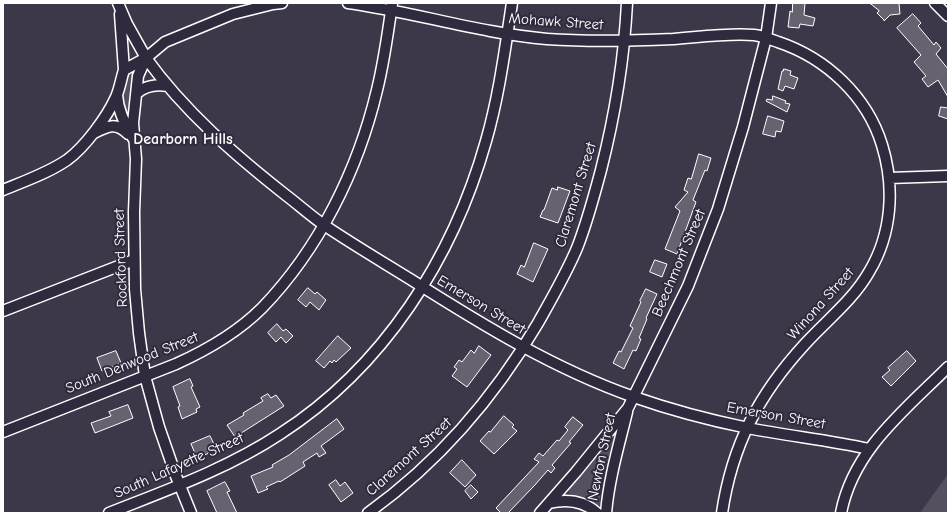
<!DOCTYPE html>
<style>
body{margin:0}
#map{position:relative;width:951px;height:516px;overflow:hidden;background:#3c3749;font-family:"Comic Neue",sans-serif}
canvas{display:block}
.frame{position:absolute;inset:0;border:4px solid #fff;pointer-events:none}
</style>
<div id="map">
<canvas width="951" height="516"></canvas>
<div class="frame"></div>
</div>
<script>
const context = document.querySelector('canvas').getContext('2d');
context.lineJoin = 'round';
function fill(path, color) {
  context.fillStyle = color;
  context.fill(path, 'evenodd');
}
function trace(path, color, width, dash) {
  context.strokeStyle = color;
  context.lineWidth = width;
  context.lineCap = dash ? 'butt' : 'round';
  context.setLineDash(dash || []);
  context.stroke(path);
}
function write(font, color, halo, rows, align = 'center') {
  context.font = font + ' "Comic Neue",sans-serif';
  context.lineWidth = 4;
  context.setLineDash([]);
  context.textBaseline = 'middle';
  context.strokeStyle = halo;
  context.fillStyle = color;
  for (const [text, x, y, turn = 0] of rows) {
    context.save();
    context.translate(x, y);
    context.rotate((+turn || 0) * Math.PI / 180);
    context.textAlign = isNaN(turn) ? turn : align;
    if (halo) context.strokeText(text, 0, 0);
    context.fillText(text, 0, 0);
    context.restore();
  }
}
fill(new Path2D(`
 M133,69H135V71L129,111L125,114C118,102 123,80 133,69Z
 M610,437L613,441C609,458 602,475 600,493C600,498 601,504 598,508L581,497L570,494L568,490L606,440Z
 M948,474V513H920Z`), '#555060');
const building = new Path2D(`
 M793,3H805L804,15L815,18L813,26L800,24L799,28L788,27L790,11L792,12Z
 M870,3H899L900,14L890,15L884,21V20L877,13L879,11Z
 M913,14L921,23L918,26L934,45L936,42L941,48L936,54L948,69V97L938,80L928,87L922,79L926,76L914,62L921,55L897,28Z
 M784,69L791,71L790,75L798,78L794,89L785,86L783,91L778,89L782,71H783Z
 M773,96L786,101L785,103L790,104L787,112L766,101L767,99L772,100Z
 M941,107L948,108V119L939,116Z
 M768,116L784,121L781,132L776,131L775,137L763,134Z
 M699,154L711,158L707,171L705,170L693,200L696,202L677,254L665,249L680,211L675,207L688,192L684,190L688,178L691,179Z
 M558,187L570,191L558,223L540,217L543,210H544L552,188L557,190Z
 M534,243L548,249L533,282L517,274L521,265L524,267Z
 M655,260L667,264L662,277L650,272Z
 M308,288L315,294L317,292L326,300L319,310L310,302L306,307L298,300Z
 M646,289L657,294L646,318L647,319L639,338L641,339L636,351L633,350L624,369L613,363L619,351L621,352L633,328L630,326L641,302L640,301Z
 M277,324L283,331L286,329L293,336L286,343L281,337L276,342L268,333Z
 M338,336L351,348L336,362L334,360L332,363L330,361L324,368L316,361Z
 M479,346L491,355L467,387L452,376L457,369L454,367L459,360L462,362L471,350L474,353Z
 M116,351L121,363L102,371L97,358Z
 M907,351L916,361L891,386L882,377L890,370L888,368Z
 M190,379L193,386L191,387L200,407L196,409L197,412L182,419L178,407L180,406L173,387Z
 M268,394L271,398L276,395L284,406L235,437L227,425L244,415L243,413L263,401L261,398Z
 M128,405L133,418L95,433L91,423L111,416L109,412Z
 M504,416L514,425L512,427L517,431L494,454L480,441L489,431L490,432Z
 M573,417L583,425L569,442L571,443L552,465L555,468L551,473L548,470L534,486L508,513H501L496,508L539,462L534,459L539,453L543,456L557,440L559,441L568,430L565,427Z
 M337,419L344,429L321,446L326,453L319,457L317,453L303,462L305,466L280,482L279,481L266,487L268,489L258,493L251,476L273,467L272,465L289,455Z
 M210,436L214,444L206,448L209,453L197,458L191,444Z
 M462,460L476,475L465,487L450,473Z
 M336,480L340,486L345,482L353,493L341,502L329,485Z
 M225,482L230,491L227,492L237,513H217L207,491Z
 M471,485L478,492L471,499L465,491Z`);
fill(building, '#666270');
trace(building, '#fff', 1);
const minor = new Path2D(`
 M118,3L127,24L146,58L138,76L133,123L136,159L134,212L135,289L139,333L145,376L159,427L176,476L191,513
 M348,3C414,12 479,33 547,39C589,42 631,41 673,39C700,37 727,33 754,35C762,36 770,39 778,42C826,58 867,96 882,145C895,187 892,234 869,272C853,300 827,320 805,344C759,394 732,445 722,513
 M935,3L948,16
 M120,14L124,70
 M146,58C184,111 236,156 287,196C300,206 311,216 324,225C352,244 381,261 410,279C481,324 554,369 634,397C671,410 709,420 748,428C788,436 829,440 869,449
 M137,93C145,86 157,84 168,86
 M117,95C118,111 125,125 133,138
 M94,133C108,126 116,122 128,134
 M889,178L948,176
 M3,190C25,181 48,173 67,160C85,147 107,117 116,97C120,88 121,79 124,70L146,58L165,42L233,14L273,4L282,3
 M3,311L134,260
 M3,432L176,364C207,350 237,333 262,308C319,249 358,170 377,90C384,62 388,33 392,4
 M549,503C566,499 583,500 597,513
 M109,513C167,490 227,469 280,434C384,367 453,258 486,141C499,96 505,49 512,3
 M368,513C439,462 494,398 538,323C552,298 566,274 577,248C587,223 594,196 601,170C615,115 624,60 627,3
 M540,513L576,472L628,408L688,286L718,209L743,127L766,38L771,3
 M606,513C609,478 619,445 627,412
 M841,513C853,450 905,410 948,367`);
trace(minor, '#fff', 13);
trace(minor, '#2f2a3d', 10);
write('15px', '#fff', '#2f2a3d', [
 ["Mohawk Street",556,22,4],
 ["Claremont Street",576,195,-73],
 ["Rockford Street",121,258,-92],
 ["Beechmont Street",679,263,-67],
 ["Winona Street",821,304,-48],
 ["Emerson Street",481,305,31],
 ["South Denwood Street",132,363,-22],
 ["Emerson Street",776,416,10],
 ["Claremont Street",409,457,-42],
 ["Newton Street",602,457,-78],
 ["South Lafayette Street",179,466,-24]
]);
write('bold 16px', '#fff', '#2f2a3d', [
 ["Dearborn Hills",183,139]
]);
</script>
